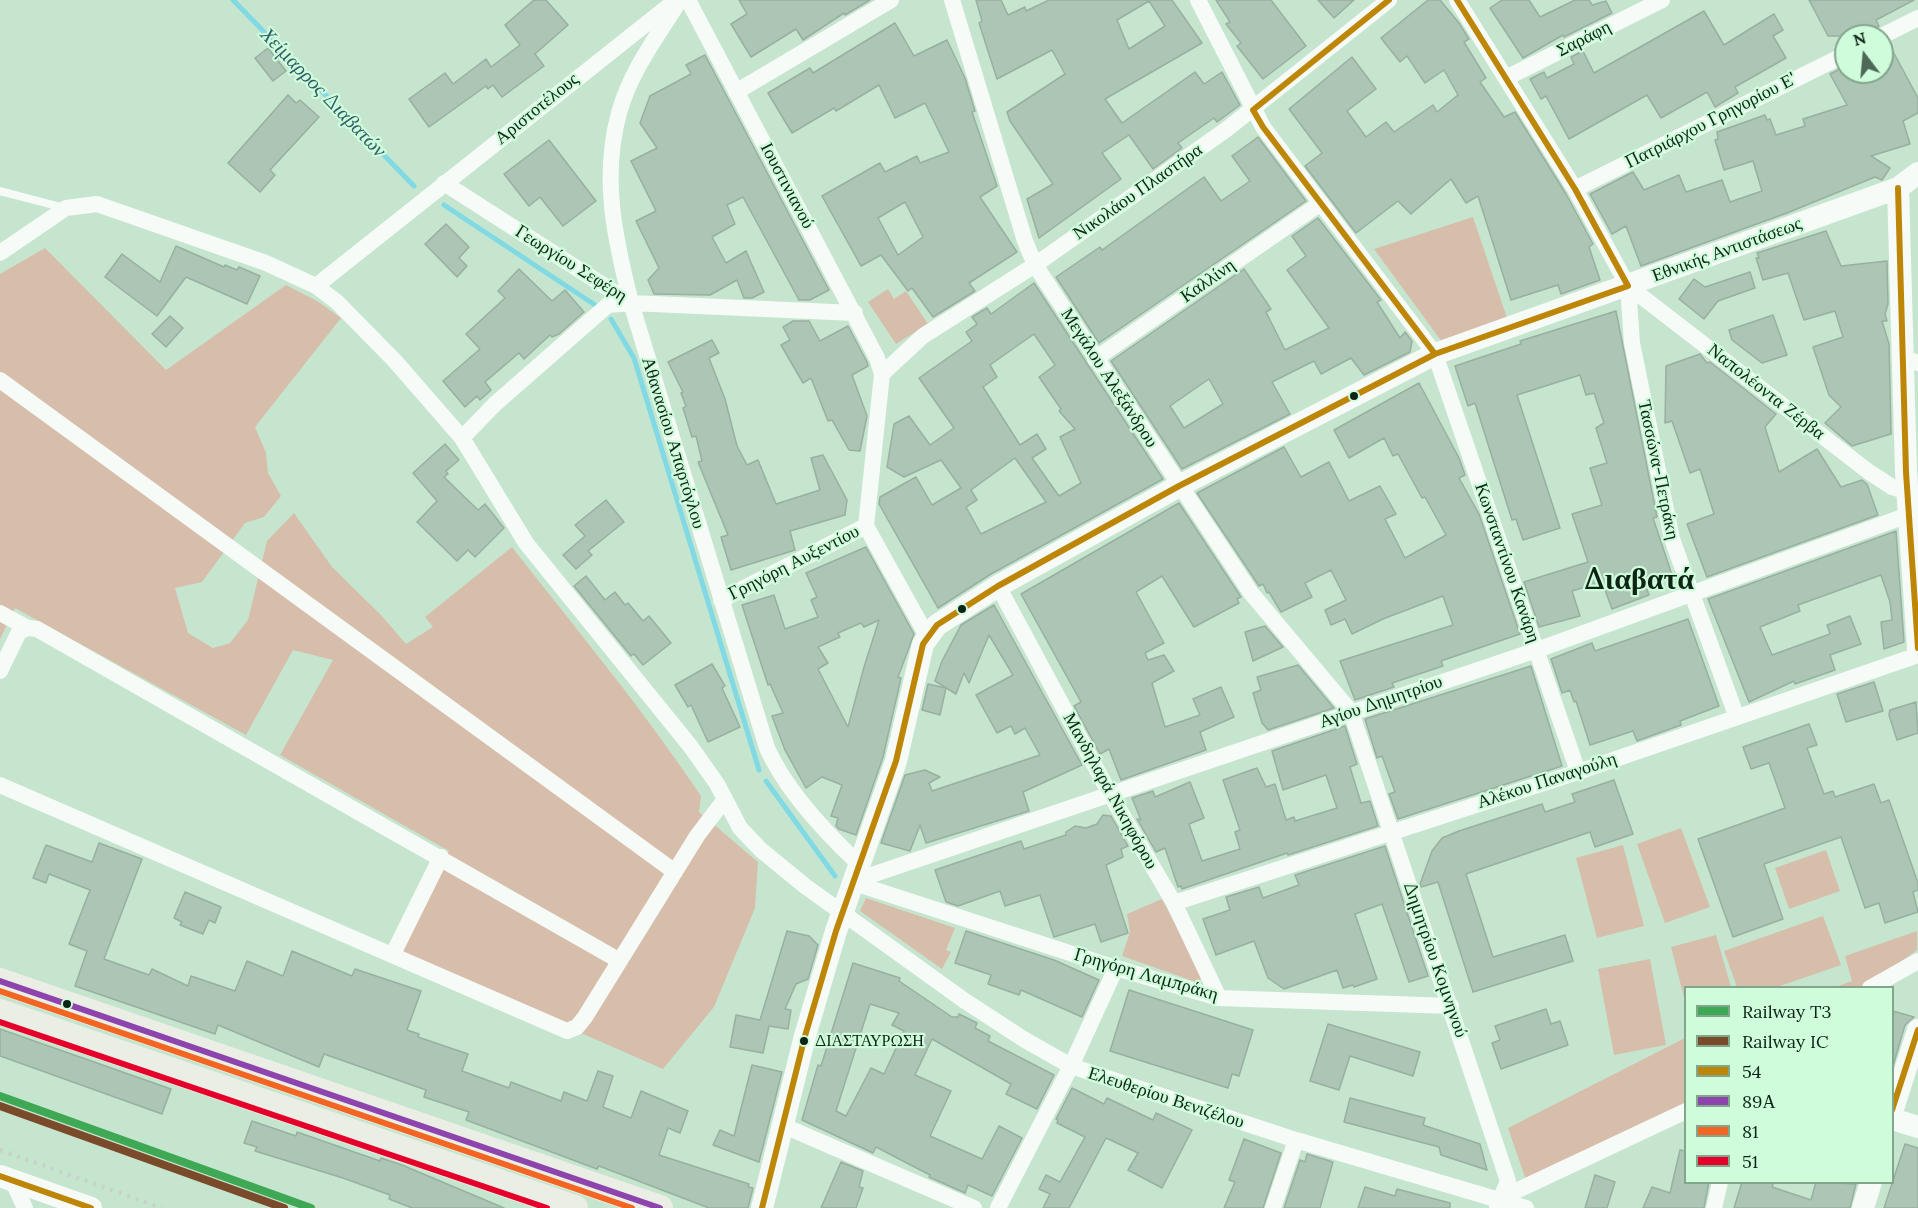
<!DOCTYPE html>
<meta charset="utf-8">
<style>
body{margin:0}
#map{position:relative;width:1918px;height:1208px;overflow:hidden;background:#c6e5cf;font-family:Lora,serif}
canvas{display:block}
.legend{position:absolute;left:1684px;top:986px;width:210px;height:198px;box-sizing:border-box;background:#cffcdb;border:2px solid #82a68c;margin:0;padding:8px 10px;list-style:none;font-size:18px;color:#0e2416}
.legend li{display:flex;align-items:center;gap:12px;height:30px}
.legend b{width:30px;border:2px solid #82a68c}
.north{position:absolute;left:1834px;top:24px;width:60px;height:60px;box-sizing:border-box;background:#cffcdb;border:2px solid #82a68c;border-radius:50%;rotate:344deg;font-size:16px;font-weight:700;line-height:24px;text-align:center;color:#0e2416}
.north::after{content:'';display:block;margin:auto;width:21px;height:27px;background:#4e6857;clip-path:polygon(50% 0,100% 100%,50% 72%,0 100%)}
</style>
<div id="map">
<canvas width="1918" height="1208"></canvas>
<ul class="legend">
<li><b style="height:8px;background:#3ea854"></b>Railway T3</li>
<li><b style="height:8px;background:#7a4b2a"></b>Railway IC</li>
<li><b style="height:8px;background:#bd8606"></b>54</li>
<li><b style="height:8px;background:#8e44ad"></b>89Α</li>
<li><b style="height:8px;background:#f26522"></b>81</li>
<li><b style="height:8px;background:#e4002b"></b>51</li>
</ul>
<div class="north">N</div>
</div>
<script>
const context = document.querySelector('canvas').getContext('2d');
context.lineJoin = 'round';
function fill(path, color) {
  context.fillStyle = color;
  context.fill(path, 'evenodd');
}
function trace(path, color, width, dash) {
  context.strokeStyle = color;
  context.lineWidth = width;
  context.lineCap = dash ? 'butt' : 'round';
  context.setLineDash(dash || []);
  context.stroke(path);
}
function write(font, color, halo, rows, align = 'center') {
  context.font = font + ' Lora,serif';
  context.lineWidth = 4.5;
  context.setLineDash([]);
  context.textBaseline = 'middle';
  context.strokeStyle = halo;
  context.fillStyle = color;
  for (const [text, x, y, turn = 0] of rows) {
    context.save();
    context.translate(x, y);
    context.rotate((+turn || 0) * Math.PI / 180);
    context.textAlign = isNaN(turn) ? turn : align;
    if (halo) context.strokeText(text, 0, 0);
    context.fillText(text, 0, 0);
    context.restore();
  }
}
fill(new Path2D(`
 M1473,217L1507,318L1442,342L1374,249Z
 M45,248L166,370L286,285L317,301L341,318L255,427L266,453L268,473L281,496L264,517L245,523L202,582L175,588L188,633L213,648L230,643L248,620L267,541L294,513L332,567L381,615L406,644L433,627L425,617L512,547C576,629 643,709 701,796L699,812L758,862L755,908L714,1007L663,1069L398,953L449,851L280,755L333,660L293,650L246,735L15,608L0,639V274Z
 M888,289L894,299L906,291L928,324L896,344L868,302Z
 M1681,828L1710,907L1665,923L1637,844Z
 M1623,845L1644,926L1597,938L1576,858Z
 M1826,850L1840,891L1789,909L1775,868Z
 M866,898L955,928L946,950L951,952L942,969L860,911Z
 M1162,899L1202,975L1199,983L1122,956L1130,932L1127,914Z
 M1823,916L1841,965L1777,987H1737L1724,951Z
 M1917,931V950L1865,987L1833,988L1852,981L1845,956Z
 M1716,935L1731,987L1686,988L1685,1001L1671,947Z
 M1650,959L1666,1045L1614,1055L1598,969Z
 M1685,1038V1103L1526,1180L1508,1128Z`), '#d7beab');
trace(new Path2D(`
 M233,0L414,186
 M444,205L595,305
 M611,319L634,358L759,770
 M766,781L835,876`), '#81d9e3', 5);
const building = new Path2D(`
 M534,0H546L568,25L535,54L544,66L502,97L493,85L488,89L486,86L429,127L409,99L445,73L453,84L486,59L491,67L520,45L505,25Z
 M739,0H870L845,15L844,13L803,40L796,29L751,57L731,24L747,14Z
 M976,0H1001L1008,15L1025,7L1026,11L1049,0H1172L1202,43L1105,99L1122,123L1195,72L1204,84L1222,72L1240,105L1217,122L1214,118L1178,143L1182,148L1153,169L1129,135L1102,153L1121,179L1039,238L1027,199L1053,184L1010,121L1007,112L1065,74L1052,50L997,79L979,23L982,21ZM1149,1L1165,26L1129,49L1117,20Z
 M1216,0H1271L1306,46L1263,79L1237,46L1241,43L1226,24L1230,22Z
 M1318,0H1354L1334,18Z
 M1428,0H1440L1459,23L1469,39L1464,42L1486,78L1480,82L1504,117L1515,112L1566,194L1593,244L1589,247L1600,280L1561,294L1558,285L1511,300L1478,196L1466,203L1451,179L1411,214L1398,201L1356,233L1305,166L1322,153L1289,109L1352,57L1376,89L1347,111L1366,137L1386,122L1394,132L1433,105L1437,112L1458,95L1444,70L1425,83L1407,56L1400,62L1381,38Z
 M1502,0H1529L1540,17L1575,0H1589L1592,5L1606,1L1612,13L1564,37L1563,35L1523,58L1490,8Z
 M1809,0H1914L1876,20L1879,26L1859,36H1828Z
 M1704,11L1724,45L1774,14L1783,30L1773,36L1786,58L1735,87L1738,93L1715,107L1707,92L1661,118L1647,95L1569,139L1546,96L1541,99L1530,79L1544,72L1547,78L1574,64L1571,57L1583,51L1594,73Z
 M895,23L914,56L947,40L965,78L975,111L972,112L997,186L980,197L1017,252L969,283L975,291L933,317L912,288L908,291L881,255L861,266L822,196L880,163L885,172L917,156L920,163L949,152L925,103L895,118L879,85L836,111L834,108L792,133L768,93L810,68L813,73ZM905,202L923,237L898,255L878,218Z
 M1889,44L1918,98V113L1903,121L1910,144L1871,156L1890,168L1882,180L1875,177L1787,213L1641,266L1626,226L1612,234L1590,194L1633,172L1644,190L1679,175L1686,192L1722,180L1730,202L1762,191L1753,161L1724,170L1715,140L1718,139L1717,132L1765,115L1767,120L1770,119L1776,135L1805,126L1803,119L1847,105L1830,74L1846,66V72H1882V46Z
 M268,48L286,71L273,81L255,58Z
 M705,55L829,290L810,300H799L743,197L727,205L735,224L712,237L726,263L746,251L764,292L752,298H744L737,280L710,295L654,294L648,280L659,268L636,221L656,211L631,161L657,148L640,123L650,96L691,74L686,65Z
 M288,95L296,103L300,100L319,117L270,170L275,175L260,192L228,163Z
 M1258,137L1306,201L1099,343L1056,277L1100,247L1102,250L1204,177L1221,201L1250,181L1232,156Z
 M549,140L596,201L563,226L540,197L529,206L504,174Z
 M1318,218L1381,300L1377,302L1400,338L1405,332L1412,341L1410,352L1364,375L1351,358L1321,374L1314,361L1272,382L1290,414L1182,469L1111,361L1244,269L1271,309L1266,312L1285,350L1329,328L1287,270L1306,256L1292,236ZM1209,379L1223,404L1184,428L1170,406Z
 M446,224L469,247L459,258L467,266L457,277L425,244Z
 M1826,231L1841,266L1887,261L1888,304L1885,314L1887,321H1882L1889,344L1891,434L1852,446L1825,423L1841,407L1829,395L1813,347L1843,337L1835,311L1804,320L1788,273L1763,280L1756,258H1759L1757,253Z
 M176,246L224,267L225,265L237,270L239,267L260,276L247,304L186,277L157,316L105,277L122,254L160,282Z
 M519,269L552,301L565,290L584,312L559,334L552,337L550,335L524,359L519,353L485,382L491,390L480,400L477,396L465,407L443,381L480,349L466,334L505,298L498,291Z
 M1750,272L1755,288L1718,301L1704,319L1679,299L1694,279L1705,287Z
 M1034,283L1163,479L991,574L938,608L879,504L880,497L916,477L932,505L961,488L941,460L904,477L887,467L894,424L909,416L930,445L954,428L919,378L972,341L966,332L977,324L972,317L987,308L991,314ZM1034,334L1055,365L1039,377L1061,409L1059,411L1075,429L1060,437L1081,483L1059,496L1032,458L1046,449L1037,434L1020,445L983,387L997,377L990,365ZM1015,458L1046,502L981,534L966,507L977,500L971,490Z
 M1616,311L1657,517L1653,518L1672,575L1645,584L1649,595L1612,609L1602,582L1572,591L1580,616L1539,627L1524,582L1588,562L1572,514L1602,505L1590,468L1607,463L1596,428L1604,423L1594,393L1586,395L1580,375L1517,395L1560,528L1523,540L1516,519L1512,520L1475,403L1468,406L1455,366L1521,344L1520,341Z
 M1773,315L1787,355L1762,363L1732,340L1729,330Z
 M170,316L183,328L166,347L152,334Z
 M793,321H809L820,341L848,326L867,362L868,366L852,375L867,416L860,451L849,450L832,420L828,421L811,378L803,383L781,345L790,340L783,327Z
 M712,340L719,353L709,358L725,399L737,446L747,465L758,460L776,504L820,490L811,458L823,455L847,500L845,515L790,531L795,550L731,570L721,537L728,535L698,462L702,461L696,436L692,437L683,408L686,406L681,393L683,392L668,362Z
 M1700,354L1707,363L1710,362L1776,414L1765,427L1779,472L1817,449L1841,487L1862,480L1867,484L1878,515L1707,577L1687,524L1714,514L1700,469L1690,473L1672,421L1665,423L1666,366Z
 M1419,383L1459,458L1465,475L1459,478L1479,514L1520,634L1441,661L1443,666L1392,683L1394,687L1355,700L1340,661L1453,625L1443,596L1383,619L1352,634L1345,619L1331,625L1325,610L1346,600L1331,570L1305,583L1312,597L1281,612L1269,592L1267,593L1263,584L1259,586L1197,493L1284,447L1301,477L1329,462L1349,501L1380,486L1396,514L1385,519L1405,558L1446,535L1425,497L1422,498L1398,454L1393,456L1384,438L1349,458L1334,430Z
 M445,444L459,460L446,471L448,474L444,477L478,510L485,504L504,528L475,557L468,550L457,561L417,522L437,501L413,473Z
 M606,500L624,522L588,551L592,555L576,569L563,555L585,536L575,525Z
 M1179,503L1241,597L1237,599L1239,603L1194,627L1162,576L1136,592L1164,643L1145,653L1148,660L1164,655L1174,671L1152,683L1165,727L1200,715L1193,699L1221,687L1234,717L1200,732L1206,750L1121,780L1109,749L1100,754L1074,706L1081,702L1021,594Z
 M1896,531L1904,642L1884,649L1881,622L1892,620L1890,602L1881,575L1798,605L1800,611L1760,627L1772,655L1830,634L1827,625L1850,616L1861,644L1830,655L1835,670L1795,684L1794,681L1749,702L1708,599Z
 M866,547L914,634L898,677L901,678L883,757L856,835L839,829L836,826L838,818L831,816L842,785L822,777L806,788L785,750L772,716L783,713L770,684L768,685L742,605L774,595L785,629L818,617L811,600L817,597L806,573ZM879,620L864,667L848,727L818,669L828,663L818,647L840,637L838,633L861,623L864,627Z
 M586,576L605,600L615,592L625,605L628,603L643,621L649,616L671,643L643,665L634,654L631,656L574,586Z
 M994,605L1082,765L1023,792L1029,811L926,843L920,825L910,851L881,843L905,775L925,770L940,777L929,783L932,791L1040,755L1025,728L1015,734L1011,726L997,733L976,695L1013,675L989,635L969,683L964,673L956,694L935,681L942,661L961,625Z
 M1688,619L1719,706L1680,721L1681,725L1637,741L1633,731L1590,745L1576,701L1574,702L1570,690L1562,693L1551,659L1592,643L1595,651Z
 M1265,626L1283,647L1253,661L1245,632Z
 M712,664L725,686L722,688L740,727L708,742L691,705L688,707L675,685Z
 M1298,665L1334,708L1268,730L1262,723L1253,693L1261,690L1257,677Z
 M1531,666L1562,766L1398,819L1389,794L1395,792L1382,756L1377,758L1365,719Z
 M1874,682L1883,711L1846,722L1837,694Z
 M928,684L946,688L940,715L922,710Z
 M1916,702L1918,733L1897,740L1889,715L1890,710Z
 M1809,724L1817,745L1807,748L1824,794L1833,791L1835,797L1874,784L1881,803L1889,800L1918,883V890L1913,892L1918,912L1885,923L1879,903L1865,908L1841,837L1764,864L1783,919L1733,937L1698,839L1785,808L1769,763L1751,769L1743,747Z
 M1345,726L1357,764L1350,767L1361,803L1370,801L1378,826L1288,855L1287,853L1182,889L1181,886L1178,887L1165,848L1156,852L1137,819L1141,820L1132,798L1153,791L1155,797L1190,782L1204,818L1189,824L1202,861L1240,849L1235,832L1240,830L1223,780L1257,768L1266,787L1275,784L1286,820L1294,817L1295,821L1337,808L1326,775L1283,790L1272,751Z
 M1614,780L1633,834L1595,847L1590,832L1466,874L1493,957L1565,935L1573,961L1473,992L1438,882L1421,887L1420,884L1432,851L1442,838L1459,831L1542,804L1545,812L1575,802L1572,794Z
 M1103,815L1111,816L1128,846L1121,849L1123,857L1106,865L1128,933L1101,942L1095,924L1054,937L1040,895L1005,906L1000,891L958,906L946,902L935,870L1021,841L1024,849L1066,835V832L1075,826L1086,828L1097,824Z
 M99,843L142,859L104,959L149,975L152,969L188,986L191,976L235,991L247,961L283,976L292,951L352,976L355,969L421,991L407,1030L419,1034L418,1037L468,1054L462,1071L509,1088L511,1082L561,1101L564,1092L587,1101L598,1071L613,1076L603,1107L631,1118L641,1091L688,1111L680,1133L668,1128L659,1155L749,1184L748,1187L753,1188L748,1208H709L599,1166L597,1169L466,1120L469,1112L424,1097L426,1090L324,1054L319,1067L218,1025L215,1034L75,986L87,951L69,944L90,890L49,874L46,883L33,878L46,845L92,862Z
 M1385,846L1428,976L1409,982L1382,904L1355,914L1377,979L1354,987L1353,985L1343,988L1337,970L1284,989L1268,978L1254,941L1216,955L1203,919L1230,910L1226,897L1259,887L1263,898L1299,885L1295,875Z
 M185,892L221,907L215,923L209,920L203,934L180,925L182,922L174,918Z
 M787,931L809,936L818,945L808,979L796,984L785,1009L791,1010L788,1029L769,1026L763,1053L730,1047L736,1015L760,1020Z
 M966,931L1054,960L1099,980L1082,1017L1021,990L1019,995L988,984L991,975L955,963Z
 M853,963L900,978L899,981L952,1017H958L959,1014L977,1023L975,1028L990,1036L988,1041L1054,1075L1037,1109L1006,1094L1011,1084L932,1039L915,1075L951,1091L930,1136L982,1159L999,1126L1022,1138L992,1196L968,1185L965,1193L929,1177L930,1175L876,1147L873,1153L802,1120L818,1065L821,1066ZM870,1004L899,1013L892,1025L904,1031L884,1074L871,1068L846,1116L836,1111Z
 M1129,990L1253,1030L1239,1076L1232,1074L1228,1088L1110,1051Z
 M1546,1009L1551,1024L1560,1021L1568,1045L1501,1069L1492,1043L1500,1040L1495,1026Z
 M1893,1011L1914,1017L1905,1025L1893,1066Z
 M1328,1024L1420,1052L1413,1076L1350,1056L1339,1090L1310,1081Z
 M0,1029L171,1089L162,1114L0,1056Z
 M752,1065L782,1072L759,1162L713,1145L720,1130L734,1136Z
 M1072,1088L1104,1104L1107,1098L1153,1120L1156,1113L1192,1130L1162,1188L1128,1170L1138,1153L1106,1138L1069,1208H1043L1050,1194L1039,1189L1046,1175L1060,1182L1085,1137L1057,1123L1058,1120L1056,1119Z
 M1350,1098L1425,1118L1423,1125L1480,1144L1487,1170L1441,1155L1439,1147L1344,1122Z
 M252,1121L296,1136L297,1132L380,1161L381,1158L402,1165L504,1208H412L389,1199L390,1195L343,1178L255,1151L257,1147L244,1143Z
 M1244,1139L1281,1153L1263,1208H1224L1235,1182L1229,1180Z
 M1905,1144L1918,1148V1208H1884Z
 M1680,1150L1686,1151V1182H1709L1704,1208H1643L1652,1187L1670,1193Z
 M1307,1154L1333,1162L1320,1208H1284L1300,1160L1305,1162Z
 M841,1162L863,1171L859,1187L863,1188L856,1208H821Z
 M1595,1175L1615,1182L1607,1208H1585Z
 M1742,1182H1774L1772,1187L1811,1200L1816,1182L1856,1184L1850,1208H1734Z
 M1365,1187L1395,1196L1397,1189L1450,1203V1208H1358Z`);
fill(building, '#adc5b4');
trace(building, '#97b09f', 1.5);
trace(new Path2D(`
 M0,191L65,208`), '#f6fbf8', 8);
trace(new Path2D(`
 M680,0C658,35 630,72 619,113C601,178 615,239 631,303L767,748C786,791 825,832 859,864
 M688,0L877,358L882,374L866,526L927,636
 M952,0L1025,241L1035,265L1251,593L1351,712L1508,1181L1497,1207
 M1198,0L1263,127L1435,354L1578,772
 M1457,0L1575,189L1628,286L1869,472L1892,487L1907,492
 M1882,36L1918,18
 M1506,78L1662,0
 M736,92L891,0
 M444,183L631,303L855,313
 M1575,189L1846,54
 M0,253L66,208L97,204L266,263L316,286L337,302L395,361L462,438L526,543L691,747L717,784L740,828L761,850L805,886L965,1001L1025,1040L1071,1066L1296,1140L1526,1208
 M316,286L675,1
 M1628,286L1632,343L1672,539L1736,715
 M1903,357L1918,363
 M1095,359L1321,203
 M882,374L923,336L1035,265L1227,129L1389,0
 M0,380L675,872
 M462,438L495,404L608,305L631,303
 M998,586L1110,794L1174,903L1219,998
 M721,600L866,526
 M0,613L28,628L37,629L620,961
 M0,671L19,632L28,628
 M0,785L567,1031L577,1027L585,1017L697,836L725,799
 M851,882L1537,650L1908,515
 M851,882L1116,968L1219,998L1451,1006
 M1174,903L1578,772L1918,655
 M393,954L441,857
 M1870,988L1918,961
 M784,1126L974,1208
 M12,1180L25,1208
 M1499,1199L1686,1111
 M998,1208L1071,1066L1116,968
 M1273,1208L1296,1140
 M1714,1208L1720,1182`), '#f6fbf8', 16);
trace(new Path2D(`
 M1898,188L1906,472L1918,648
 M1892,1112L1918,1030
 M1892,1119L1918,1127
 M0,1176L91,1208
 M762,1208L805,1036L836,931L896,761L923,644L937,625L998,586L1179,486L1435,354L1898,188L1918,173
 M1863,1208L1871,1182`), '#f6fbf8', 22);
trace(new Path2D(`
 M0,981L660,1208
 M0,1012L575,1208`), '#ebeee4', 26);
trace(new Path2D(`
 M0,1150L162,1208`), '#c9d1cb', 4.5, [3, 6]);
trace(new Path2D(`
 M1389,0L1253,110L1263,127L1435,354
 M1898,188L1906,472L1918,648
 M1892,1110L1918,1030
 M0,1176L91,1208
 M762,1208L805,1036L836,931L896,761L923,644L937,625L998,586L1179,486L1435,354L1628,286L1575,189L1457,0`), '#bd8606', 6);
trace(new Path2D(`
 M0,981L660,1208`), '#8e44ad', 6);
trace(new Path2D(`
 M0,991L632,1208`), '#f26522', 6);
trace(new Path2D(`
 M0,1022L547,1208`), '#e4002b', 6);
trace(new Path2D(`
 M0,1096L311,1208`), '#3ea854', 8);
trace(new Path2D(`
 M0,1106L284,1208`), '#7a4b2a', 8);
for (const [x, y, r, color] of [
 [1354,396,5,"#0e2416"],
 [962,609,5,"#0e2416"],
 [67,1004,5,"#0e2416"],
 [804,1041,5,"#0e2416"]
]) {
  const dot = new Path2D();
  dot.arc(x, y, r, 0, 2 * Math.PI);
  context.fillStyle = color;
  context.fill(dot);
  trace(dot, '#cffcdb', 2);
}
write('16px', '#0e2416', '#cffcdb', [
 ["ΔΙΑΣΤΑΥΡΩΣΗ",815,1041]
], 'left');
write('18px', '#0e2416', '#cffcdb', [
 ["Σαράφη",1584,39,-27],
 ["Αριστοτέλους",537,109,-39],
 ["Πατριάρχου Γρηγορίου Ε'",1711,121,-27],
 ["Ιουστινιανού",787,186,62],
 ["Νικολάου Πλαστήρα",1138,192,-35],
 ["Εθνικής Αντιστάσεως",1727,250,-20],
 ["Γεωργίου Σεφέρη",571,264,32],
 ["Καλλίνη",1208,281,-35],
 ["Μεγάλου Αλεξάνδρου",1109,378,57],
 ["Ναπολέοντα Ζέρβα",1766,392,38],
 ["Αθανασίου Απαρτόγλου",673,443,73],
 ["Τασσώνα-Πετράκη",1658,470,78],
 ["Γρηγόρη Αυξεντίου",794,563,-27],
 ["Κωνσταντίνου Κανάρη",1507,563,71],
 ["Αγίου Δημητρίου",1381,702,-19],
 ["Αλέκου Παναγούλη",1547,781,-18],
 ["Μανδηλαρά Νικηφόρου",1110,791,61],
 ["Δημητρίου Κομνηνού",1435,960,71],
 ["Γρηγόρη Λαμπράκη",1146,975,16],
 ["Ελευθερίου Βενιζέλου",1166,1098,18]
]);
write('italic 20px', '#2f5f69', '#cffcdb', [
 ["Χείμαρρος Διαβατών",323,93,46]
]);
write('bold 30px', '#0e2416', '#cffcdb', [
 ["Διαβατά",1639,580]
]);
</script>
